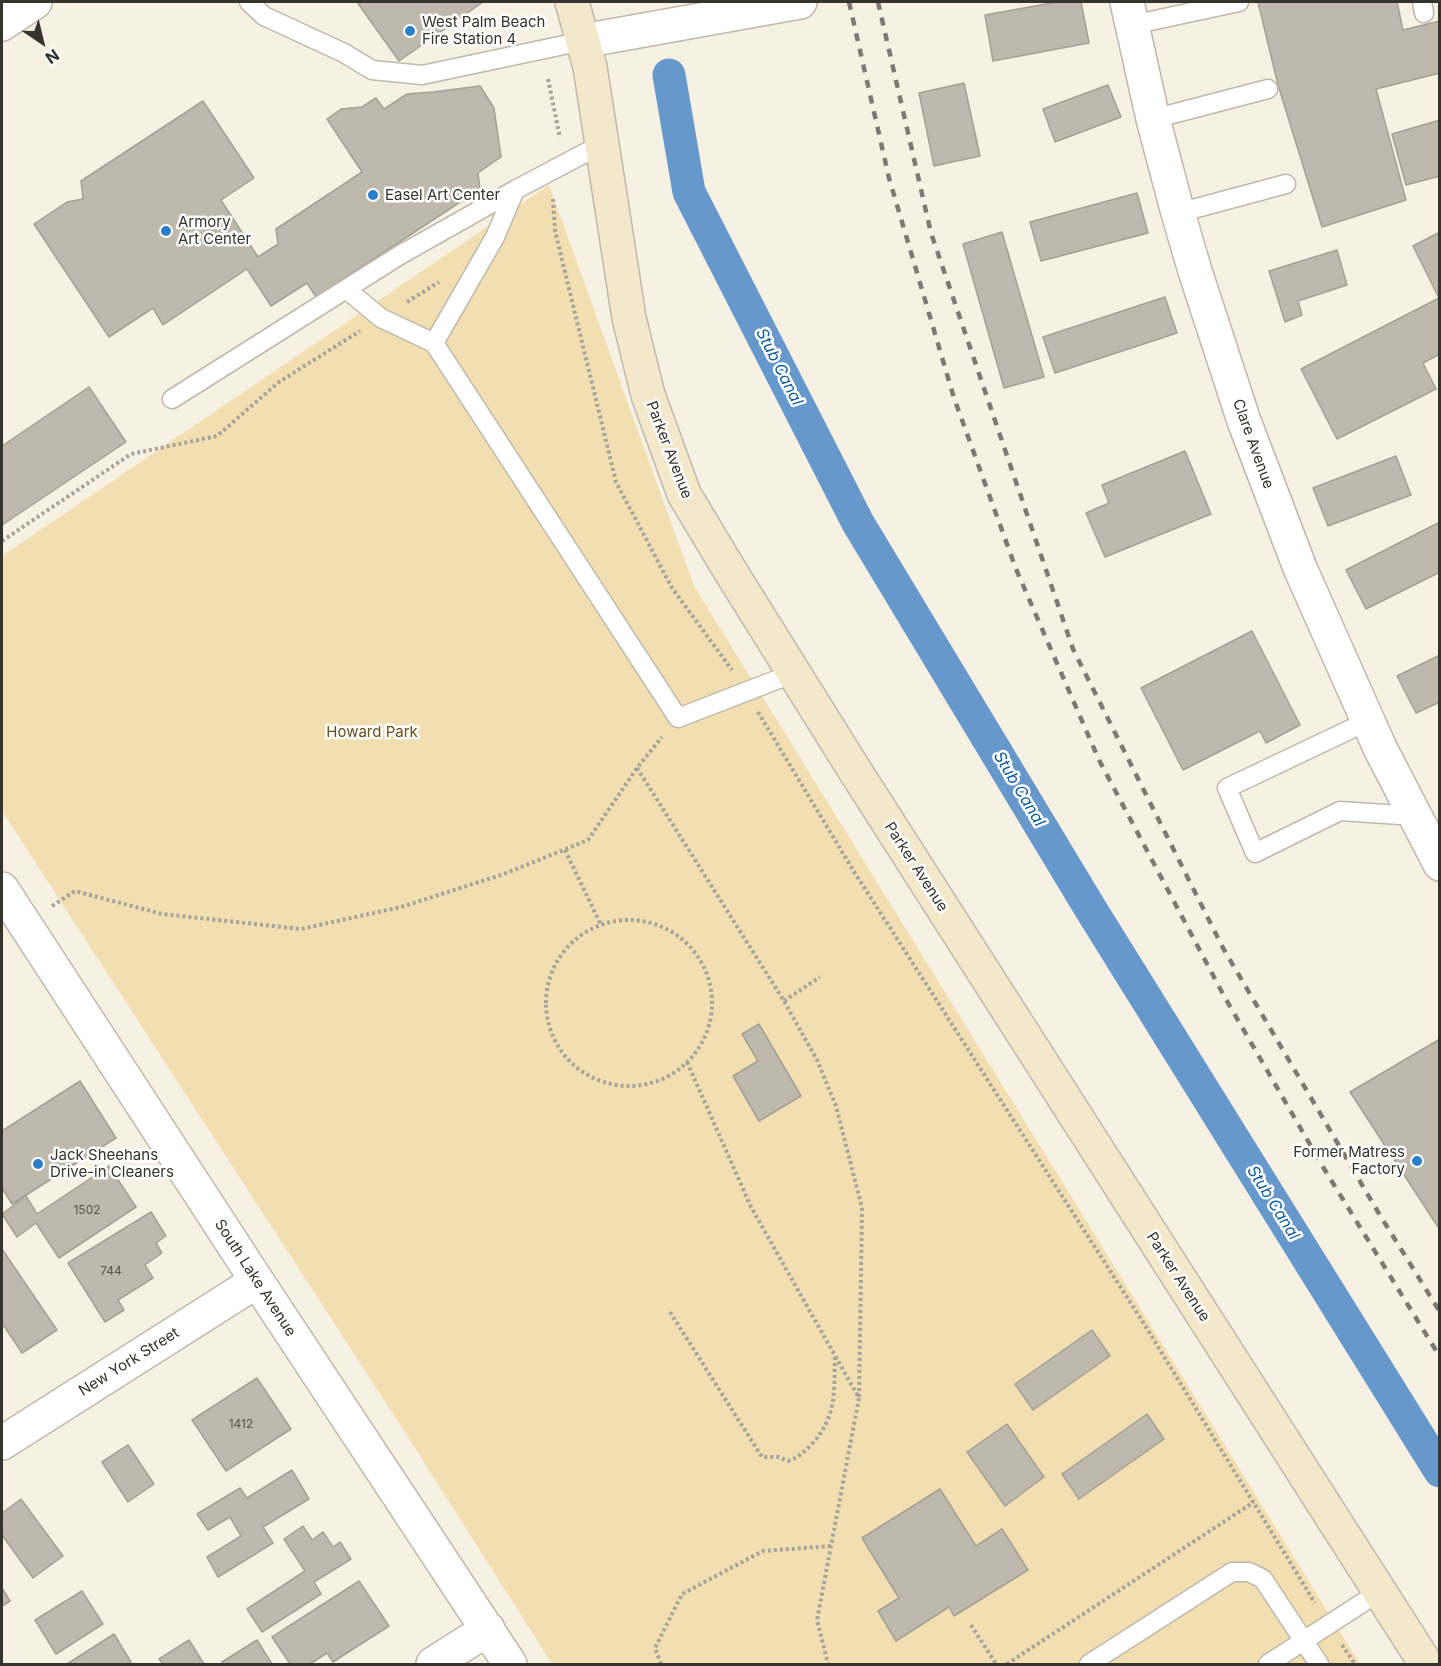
<!DOCTYPE html>
<style>
body{margin:0}
#map{position:relative;width:1441px;height:1666px;overflow:hidden;background:#f7f1e4;font-family:Inter,sans-serif}
canvas{display:block}
.frame{position:absolute;inset:0;border:3px solid #35332e;pointer-events:none}
.north{position:absolute;left:12px;top:12px;width:60px;height:60px;-webkit-text-stroke:4px #fff;paint-order:stroke;rotate:145deg;font-size:16px;font-weight:700;line-height:24px;text-align:center;color:#35332e}
.north::after{content:'';display:block;margin:auto;width:21px;height:27px;background:#35332e;clip-path:polygon(50% 0,100% 100%,50% 72%,0 100%)}
</style>
<div id="map">
<canvas width="1441" height="1666"></canvas>
<div class="frame"></div>
<div class="north">N</div>
</div>
<script>
const context = document.querySelector('canvas').getContext('2d');
context.lineJoin = 'round';
function fill(path, color) {
  context.fillStyle = color;
  context.fill(path, 'evenodd');
}
function trace(path, color, width, dash) {
  context.strokeStyle = color;
  context.lineWidth = width;
  context.lineCap = dash ? 'butt' : 'round';
  context.setLineDash(dash || []);
  context.stroke(path);
}
function write(font, color, halo, rows, align = 'center') {
  context.font = font + ' Inter,sans-serif';
  context.lineWidth = 5;
  context.setLineDash([]);
  context.textBaseline = 'middle';
  context.strokeStyle = halo;
  context.fillStyle = color;
  for (const [text, x, y, turn = 0] of rows) {
    context.save();
    context.translate(x, y);
    context.rotate((+turn || 0) * Math.PI / 180);
    context.textAlign = isNaN(turn) ? turn : align;
    if (halo) context.strokeText(text, 0, 0);
    context.fillText(text, 0, 0);
    context.restore();
  }
}
fill(new Path2D(`
 M549,185L694,586L1360,1664H552L406,1434L2,811V556Z`), '#f2dfb1');
trace(new Path2D(`
 M669,75L689,192L858,523L1090,908L1440,1471`), '#6698cc', 33);
const building = new Path2D(`
 M357,2H483L399,61Z
 M1057,2H1081L1089,43L993,61L985,15Z
 M1258,2H1397L1403,30L1440,21V73L1376,89L1406,200L1322,227L1278,85Z
 M964,83L980,156L934,166L919,93Z
 M1108,85L1121,117L1055,142L1043,109Z
 M480,86L494,108L501,157L478,173L480,189L316,297L307,283L271,306L247,269L163,325L153,308L109,337L34,224L67,202L83,199L81,181L203,101L254,178L221,200L258,257L278,244L276,229L362,172L327,119L341,109L362,107L376,98L384,109L407,94L433,92Z
 M1440,120V176L1406,185L1392,134Z
 M1137,193L1148,233L1041,261L1030,222Z
 M1002,232L1044,377L1004,388L963,244Z
 M1440,232V354L1423,363L1436,389L1337,439L1301,369L1439,298L1413,246Z
 M1337,250L1347,285L1298,301L1302,315L1285,322L1269,271Z
 M1165,297L1177,333L1055,373L1043,337Z
 M89,387L126,442L2,525V446Z
 M1185,451L1211,514L1105,557L1086,513L1109,503L1102,485Z
 M1396,456L1411,495L1328,526L1313,488Z
 M1440,522V572L1366,609L1346,570Z
 M1252,631L1300,725L1266,743L1260,731L1183,770L1141,688Z
 M1440,655V702L1416,713L1397,676Z
 M759,1024L801,1096L759,1121L733,1076L758,1061L742,1034Z
 M1440,1039V1230L1350,1092Z
 M80,1081L116,1138L12,1204L2,1188V1131Z
 M109,1166L136,1207L59,1258L36,1223L17,1237L2,1214L26,1196L37,1214Z
 M151,1212L166,1236L156,1243L162,1253L145,1265L153,1278L118,1300L124,1310L105,1322L68,1263Z
 M2,1249L57,1330L22,1353L2,1323Z
 M1092,1330L1110,1356L1033,1410L1015,1384Z
 M257,1378L291,1429L226,1471L192,1420Z
 M1147,1414L1164,1439L1079,1499L1062,1474Z
 M1007,1424L1044,1477L1005,1506L967,1452Z
 M128,1445L154,1484L128,1502L102,1462Z
 M292,1470L309,1499L263,1527L273,1543L218,1577L207,1557L241,1536L230,1517L208,1530L197,1514L240,1488L247,1498Z
 M940,1489L976,1546L1002,1529L1028,1570L954,1616L949,1607L896,1641L878,1611L899,1598L862,1538Z
 M21,1499L63,1556L33,1578L2,1535V1513Z
 M303,1526L312,1540L323,1532L333,1547L340,1542L351,1559L314,1582L321,1594L262,1632L247,1609L305,1571L284,1539Z
 M359,1581L389,1626L333,1662L327,1653L310,1664H290L272,1637Z
 M2,1588L10,1601L2,1606Z
 M82,1591L103,1624L56,1654L35,1620Z
 M114,1634L131,1662L127,1664H67Z
 M189,1640L204,1664H163L159,1659Z
 M257,1640L272,1664H224L222,1662Z`);
fill(building, '#beb9ac');
trace(building, '#a5a094', 1.5);
const lane = new Path2D(`
 M249,2L264,16L344,53L372,70L422,75L583,41
 M1422,2L1424,13
 M1132,25L1239,2
 M1153,119L1268,89
 M602,144L515,190L495,237L434,343L678,718L794,673
 M1178,213L1286,184
 M346,289L381,318L434,343
 M172,399L400,255L515,190
 M1368,721L1227,788L1255,853L1340,811L1415,816
 M1089,1664L1232,1572H1249L1263,1579L1319,1664
 M1268,1664L1379,1592`);
const street = new Path2D(`
 M1127,2L1153,119L1178,213L1195,271L1244,421L1300,568L1380,748L1440,864
 M2,24L35,2
 M583,41L800,2
 M2,889L257,1281L510,1664
 M2,1443L257,1281
 M433,1664L488,1629`);
const secondary = new Path2D(`
 M572,2L590,67L629,318L648,395L684,494L729,569L852,766L1426,1664`);
trace(lane, '#beb9ac', 21);
trace(street, '#beb9ac', 36);
trace(secondary, '#beb9ac', 36);
trace(new Path2D(`
 M548,79L560,138
 M553,199L555,231L616,482L672,588L732,670
 M407,302L439,282
 M2,541L131,454L217,436L279,382L360,331
 M758,712L853,870L1141,1319L1315,1603
 M637,768L784,1001L817,1060L836,1106L862,1208L859,1398
 M565,850L601,925
 M52,906L75,891L162,914L301,929L401,907L504,874L588,840L637,768L662,737
 M546 1003a83 83 0 1 1 166 0a83 83 0 1 1-166 0Z
 M784,1001L820,977
 M687,1062L751,1207L859,1398L817,1620L828,1664
 M670,1312L762,1457H779L788,1461C798,1458 804,1452 811,1445C837,1417 834,1392 835,1357
 M971,1625L996,1664
 M1342,1645L1355,1664
 M661,1664L655,1648L682,1594L763,1551L831,1546
 M1007,1664L1254,1502`), '#a8a39a', 4, [3, 3]);
trace(lane, '#fff', 18);
trace(street, '#fff', 33);
trace(secondary, '#f4e8ca', 33);
trace(new Path2D(`
 M849,2L889,178L954,398L1016,569L1099,760L1224,996L1323,1167L1440,1357
 M878,2L931,233L1073,649L1223,948L1378,1212L1440,1312`), '#7e7a72', 4.5, [8, 8]);
for (const [x, y, r, color] of [
 [410,31,6,"#2a7ecc"],
 [373,195,6,"#2a7ecc"],
 [166,231,6,"#2a7ecc"],
 [1417,1161,6,"#2a7ecc"],
 [38,1164,6,"#2a7ecc"]
]) {
  const dot = new Path2D();
  dot.arc(x, y, r, 0, 2 * Math.PI);
  context.fillStyle = color;
  context.fill(dot);
  trace(dot, '#fff', 2);
}
write('12px', '#57544e', null, [
 ["1502",87,1210],
 ["744",111,1271],
 ["1412",241,1424]
]);
write('15px', '#35332e', '#fff', [
 ["West Palm Beach",422,22],
 ["Fire Station 4",422,39],
 ["Easel Art Center",385,195],
 ["Armory",178,222],
 ["Art Center",178,239],
 ["Former Matress",1405,1152,"right"],
 ["Factory",1405,1169,"right"],
 ["Jack Sheehans",50,1155],
 ["Drive-in Cleaners",50,1172]
], 'left');
write('15px', '#35332e', '#fff', [
 ["Clare Avenue",1253,444,70],
 ["Parker Avenue",669,450,69],
 ["Parker Avenue",916,867,57],
 ["Parker Avenue",1178,1277,57],
 ["South Lake Avenue",255,1278,57],
 ["New York Street",129,1362,-32]
]);
write('15px', '#65501c', '#fff', [
 ["Howard Park",372,732]
]);
write('italic 16px', '#0e5a9a', '#fff', [
 ["Stub Canal",779,367,63],
 ["Stub Canal",1019,789,59],
 ["Stub Canal",1273,1203,58]
]);
</script>
